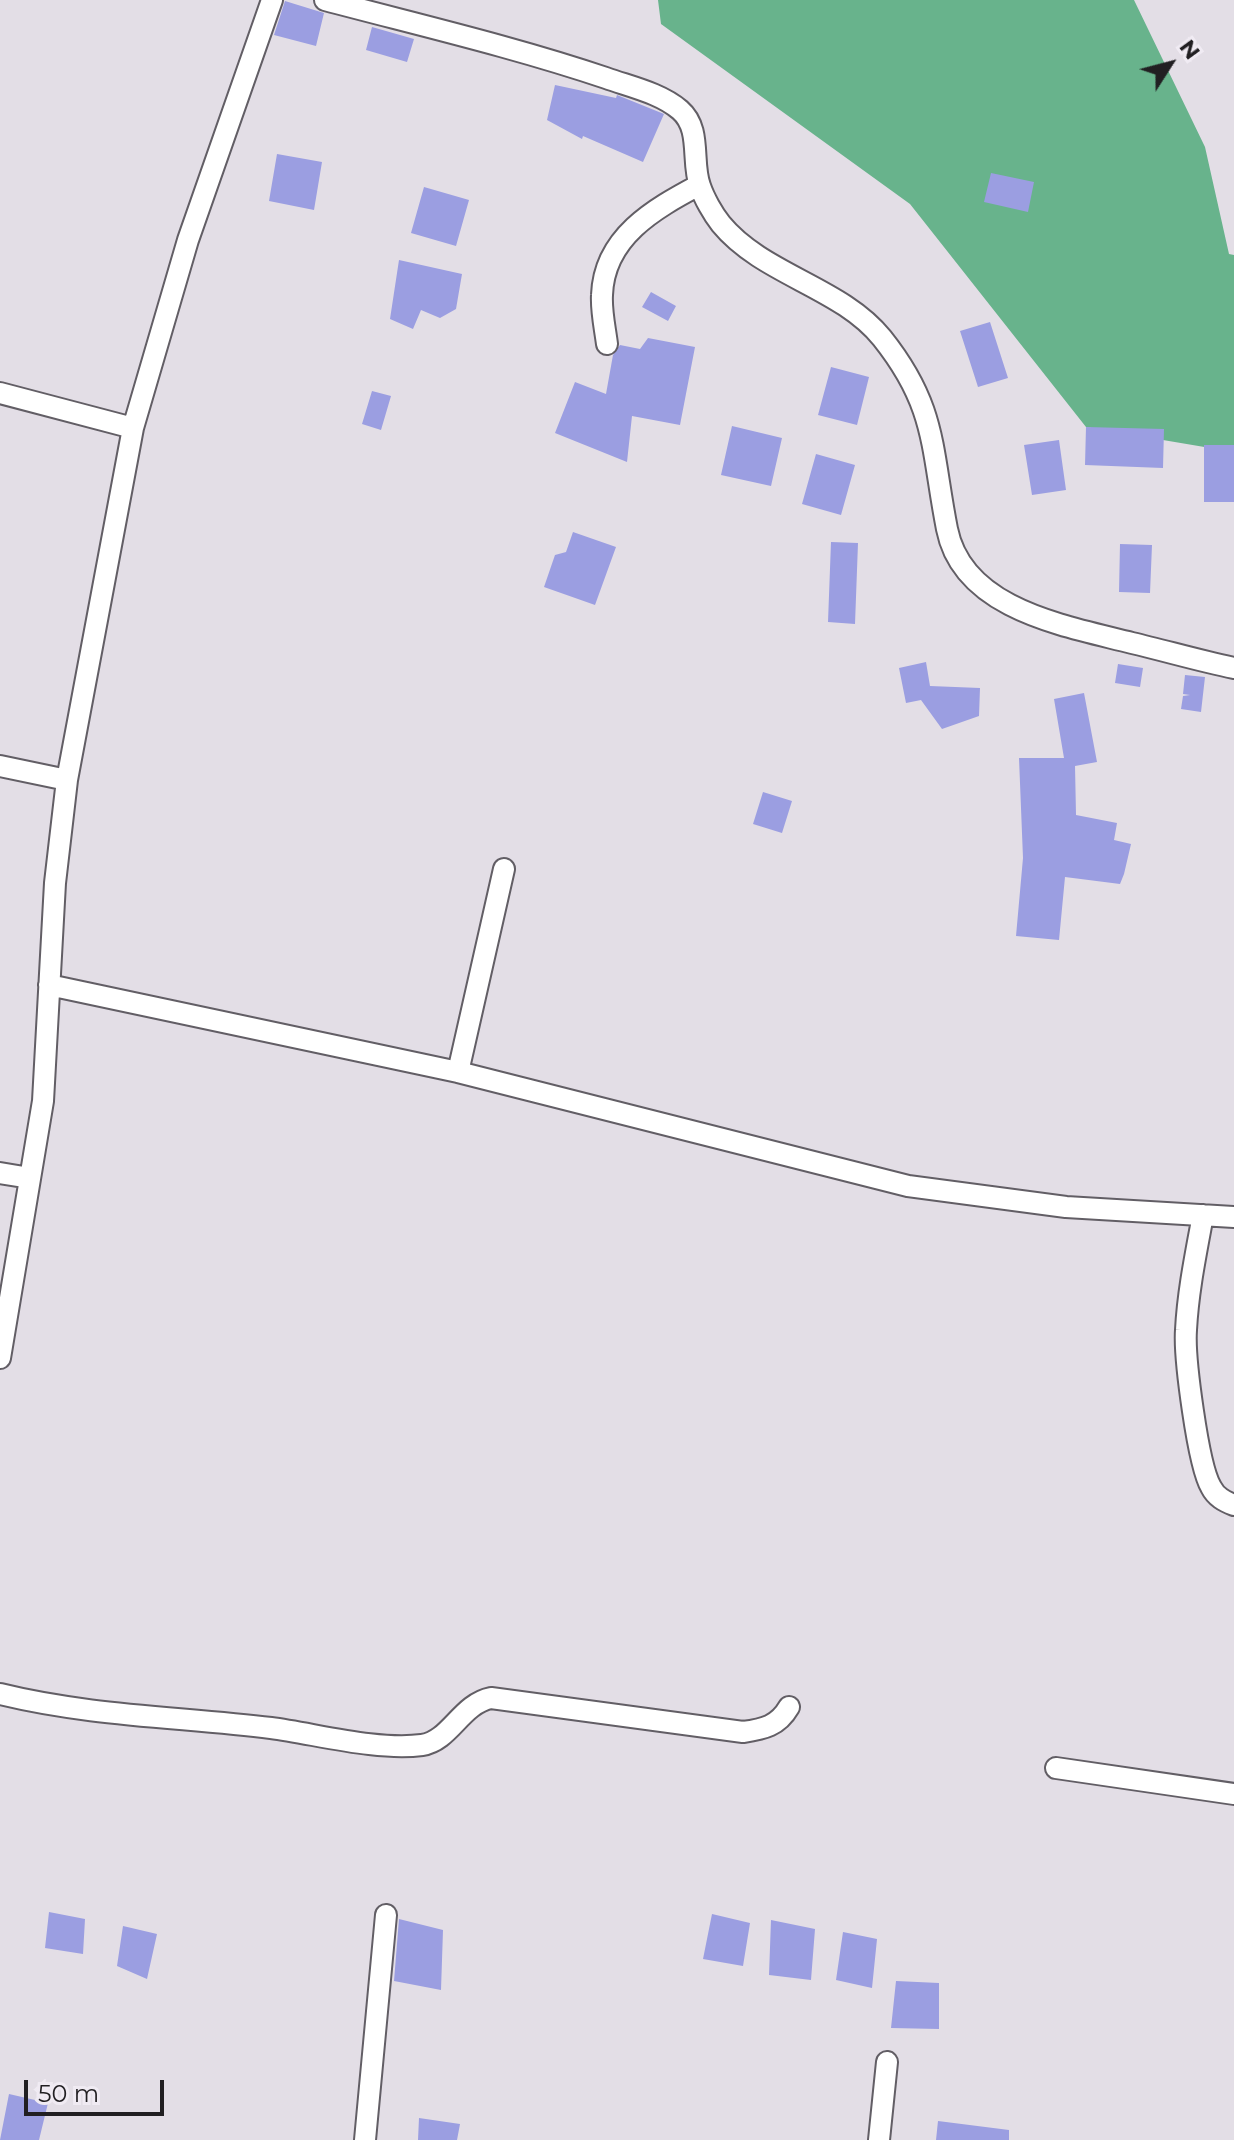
<!DOCTYPE html>
<style>
body{margin:0}
#map{position:relative;width:1234px;height:2140px;overflow:hidden;background:#e3dee6;font-family:Montserrat,sans-serif}
canvas{display:block}
.north{position:absolute;left:1130px;top:24px;width:80px;height:80px;-webkit-text-stroke:6px #f0ebf3;paint-order:stroke;rotate:54deg;font-size:22px;font-weight:700;line-height:32px;text-align:center;color:#211f22}
.north::after{content:'';display:block;margin:auto;width:28px;height:36px;background:#211f22;clip-path:polygon(50% 0,100% 100%,50% 72%,0 100%)}
.scale{position:absolute;left:24px;top:2080px;width:140px;height:36px;box-sizing:border-box;border:4px solid #211f22;border-top:0;padding-left:10px;font-size:24px;line-height:28px;white-space:nowrap;color:#211f22;-webkit-text-stroke:6px #f0ebf3;paint-order:stroke}
</style>
<div id="map">
<canvas width="1234" height="2140"></canvas>
<div class="north">N</div>
<div class="scale">50 m</div>
</div>
<script>
const context = document.querySelector('canvas').getContext('2d');
context.lineJoin = 'round';
function fill(path, color) {
  context.fillStyle = color;
  context.fill(path, 'evenodd');
}
function trace(path, color, width, dash) {
  context.strokeStyle = color;
  context.lineWidth = width;
  context.lineCap = dash ? 'butt' : 'round';
  context.setLineDash(dash || []);
  context.stroke(path);
}
fill(new Path2D(`
 M658,0H1134L1205,147L1229,254L1234,255V452L1086,427L910,204L661,24Z`), '#68b38c');
fill(new Path2D(`
 M285,1L324,13L316,46L274,35Z
 M372,27L414,39L407,62L366,50Z
 M555,85L616,98L617,95L664,114L643,162L583,136L582,139L547,120Z
 M277,154L322,162L314,210L269,201Z
 M991,173L1034,182L1028,212L984,202Z
 M424,187L469,200L456,246L411,233Z
 M399,260L462,274L456,309L440,318L421,310L413,329L390,319Z
 M651,292L676,306L668,321L642,307Z
 M990,322L1008,378L978,387L960,331Z
 M648,338L695,347L680,425L632,416L627,462L555,433L575,382L606,394L613,355L620,345L640,349Z
 M831,367L869,377L857,425L818,415Z
 M372,391L391,396L381,430L362,424Z
 M732,426L782,438L771,486L721,475Z
 M1086,427L1164,429L1163,468L1085,465Z
 M1059,440L1066,490L1032,495L1024,445Z
 M1204,445H1234V502H1204Z
 M816,454L855,465L841,515L802,504Z
 M573,532L616,547L595,605L544,587L555,555L566,552Z
 M831,542L858,543L855,624L828,622Z
 M1120,544L1152,545L1150,593L1119,592Z
 M926,662L930,686L980,688L979,716L942,729L921,700L906,703L899,668Z
 M1118,664L1143,668L1140,687L1115,683Z
 M1185,675L1205,677L1201,712L1181,709L1183,696L1190,695L1183,694Z
 M1084,693L1097,762L1075,766L1076,815L1117,823L1114,840L1131,844L1124,874L1120,884L1065,877L1059,940L1016,936L1023,858L1019,758H1064L1054,699Z
 M763,792L792,801L782,833L753,824Z
 M49,1912L85,1919L83,1954L45,1948Z
 M712,1914L750,1923L743,1966L703,1959Z
 M399,1919L443,1930L441,1990L394,1981Z
 M771,1920L815,1929L811,1980L769,1975Z
 M123,1926L157,1934L147,1979L117,1966Z
 M843,1932L877,1939L872,1988L836,1980Z
 M896,1981L939,1983V2029L891,2028Z
 M9,2094L48,2103L39,2140H0Z
 M419,2118L460,2124L457,2140H418Z
 M938,2121L1009,2130V2140H936Z`), '#9b9ee1');
const minor = new Path2D(`
 M325,0C419,25 514,47 606,78C631,87 660,93 680,110C702,129 691,162 700,186C704,198 713,214 721,224C763,275 841,287 882,338C937,407 931,448 947,529C963,610 1066,626 1132,643C1166,651 1200,661 1234,668
 M607,344C605,328 601,311 602,295C604,237 654,209 699,185
 M0,393L133,428
 M0,766L67,780
 M49,985L458,1072L908,1186L1066,1207L1234,1217
 M458,1072L504,869
 M0,1173L30,1178
 M1203,1215C1196,1253 1188,1291 1186,1330C1184,1357 1198,1465 1211,1487C1216,1497 1224,1501 1234,1505
 M0,1358L43,1101L55,883L67,780L133,428L188,240L272,0
 M0,1694C89,1716 181,1717 271,1728C316,1734 378,1751 422,1745C450,1741 461,1704 491,1698L743,1732C764,1729 778,1726 789,1707
 M1056,1768L1234,1794
 M365,2140L386,1915
 M879,2140L887,2062`);
trace(minor, '#625e65', 24);
trace(minor, '#fff', 20);
</script>
